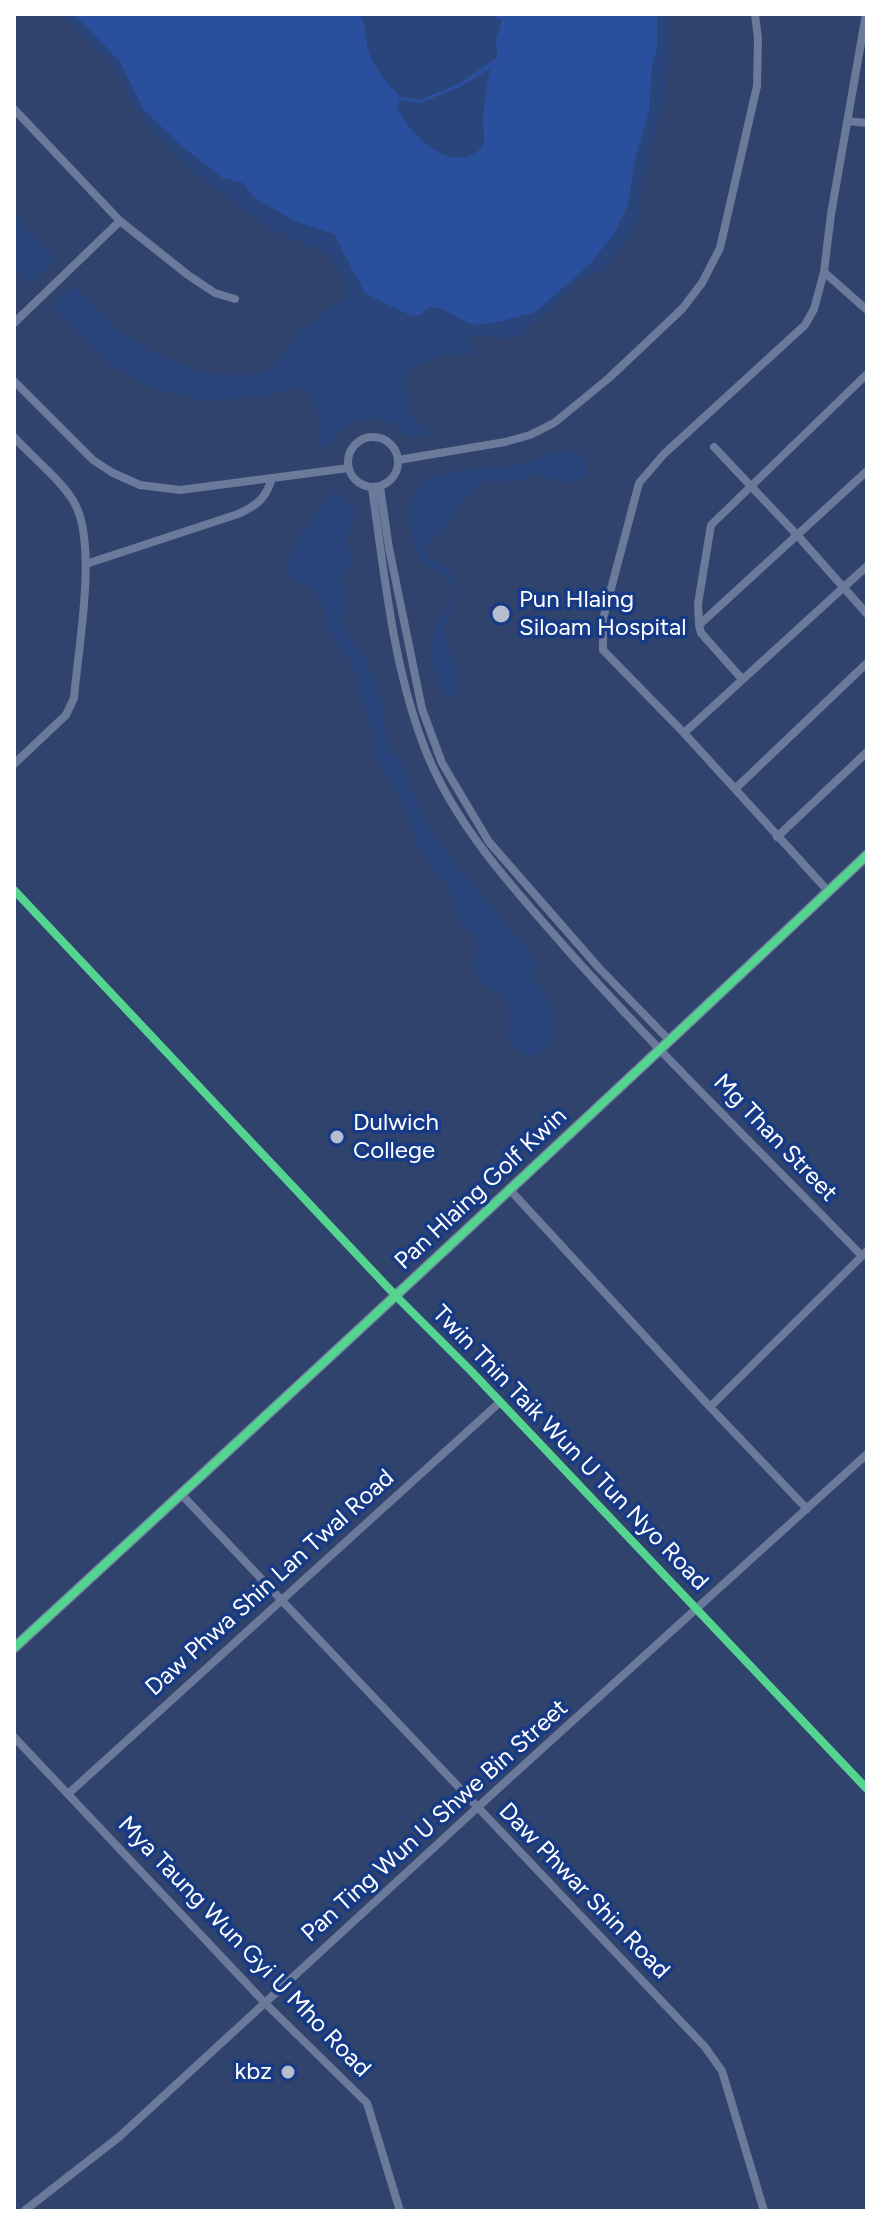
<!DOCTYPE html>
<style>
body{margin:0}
#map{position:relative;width:881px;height:2225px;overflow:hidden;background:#2f436d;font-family:Figtree,sans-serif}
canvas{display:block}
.frame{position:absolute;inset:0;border:16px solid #fff;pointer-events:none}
</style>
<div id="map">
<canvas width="881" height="2225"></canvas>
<div class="frame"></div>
</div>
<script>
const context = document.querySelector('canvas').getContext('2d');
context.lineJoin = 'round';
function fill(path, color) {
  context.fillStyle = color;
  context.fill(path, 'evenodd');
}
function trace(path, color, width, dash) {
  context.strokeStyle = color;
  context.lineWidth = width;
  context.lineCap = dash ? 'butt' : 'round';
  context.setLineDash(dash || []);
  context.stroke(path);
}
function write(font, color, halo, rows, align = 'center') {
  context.font = font + ' Figtree,sans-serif';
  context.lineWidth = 7;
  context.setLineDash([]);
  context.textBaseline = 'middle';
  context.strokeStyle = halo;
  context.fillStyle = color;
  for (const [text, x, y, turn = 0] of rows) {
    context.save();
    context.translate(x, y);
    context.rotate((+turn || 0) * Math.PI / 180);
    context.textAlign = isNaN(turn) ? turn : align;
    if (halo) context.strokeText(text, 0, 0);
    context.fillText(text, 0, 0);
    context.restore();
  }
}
fill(new Path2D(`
 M65,14H665L659,83L631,213L603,259L540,313L402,349L329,245L240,199L157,129L136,101L117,64Z`), '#2a509d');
fill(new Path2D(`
 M61,14H75L120,62L144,110L183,147L223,178L243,183L254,197L294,221L334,234L365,293L412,316L421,315L429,307L440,308L473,325L498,322L535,312L590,264L615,232L628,204L635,159L649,111L652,67L657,47V14H669L668,83L642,183L638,219L623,245L603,270L578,281L541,318L526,326L524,335L499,339L474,334L468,338L469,345L477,353L442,356L407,370C405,390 407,404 416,423L429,427L430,435L411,437C404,434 401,430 396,426C380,414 356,418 342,430C335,436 334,444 325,448L318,441L322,423L306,391L284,389L273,395L208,401L149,387L105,361L52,306L74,285L110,324L146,349L200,373L242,375L259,373L272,368L299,331L343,298L347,284L337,267L326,254L268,227L194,172L154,133L131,101L124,80L115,67Z
 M359,14H488L502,20L496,41L498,57L458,84L420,100L400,97C386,83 372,66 367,46C364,33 367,25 359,14Z
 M490,69C487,86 484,103 483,120C482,127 486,138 483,145C480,151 474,154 469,156C440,166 406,129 397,106L400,100L420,103L460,87Z
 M14,213L56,259L28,284L14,269Z
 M562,451L580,453L587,462V474C572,488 555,481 538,474L516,481H484L462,501L444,533L433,537L426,547L427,558C455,569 461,581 451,611C449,617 445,621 445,628C447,649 458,668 459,689L453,696L444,694C430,672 428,641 440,618C445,609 454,603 453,591C452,571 429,571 420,558C414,550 409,521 410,511C412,501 413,490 420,483C435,468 483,470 503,467C524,464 542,455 562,451Z
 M335,490L357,510C351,526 342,541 352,557L349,570L342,579L343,589L348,597L342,615L343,629L366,660L380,696L390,752L399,757L425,822L437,841L532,955L536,967L532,971V978C546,988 559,1019 554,1036C550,1047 540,1053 531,1058L521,1053L508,1038C511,1002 513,1000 478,982L474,962L478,948L473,934L461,926L449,888L418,848L404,806L375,756L376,744L351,662L326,626L322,603L309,588L285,573L298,536Z`), '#2a457c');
trace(new Path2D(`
 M866,14L831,214L824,272L867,310
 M14,109L120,221L188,275L215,293L235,299
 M848,121L867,123
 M14,323L120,221
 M14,381L93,460L113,473L140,485L180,490L349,468
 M348 462a25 25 0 1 1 50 0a25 25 0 1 1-50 0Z
 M14,437C32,457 65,483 76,506C97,549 78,649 74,698L66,715L14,764
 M714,447L798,536L867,614
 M398,460L505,442L530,435L554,423L609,378L682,309L702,283L720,248L757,86L758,39L755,14
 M380,487L389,548L422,709L442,763L489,842L599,968L669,1040
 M372,488C385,577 393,670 427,754C457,827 513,888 564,946C659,1053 762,1153 862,1256
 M86,564L238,514C258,505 266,498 272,478
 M699,625L698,604L711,525L867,374
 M742,679L701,633L699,625L867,471
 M684,733L603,650V619L639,483L664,454L805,325L814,309L824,272
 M735,789L867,663
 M777,837L867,752
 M14,890L395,1295L471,1371L867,1789
 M828,891L684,733L867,566
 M511,1191L710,1407
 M181,1494L705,2047L722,2071L764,2211
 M807,1509L710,1407L867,1251
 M14,1737L265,2003L367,2103L400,2211
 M68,1794L500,1402
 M24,2211L119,2137L503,1784L867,1454`), '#6b7a9b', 8);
trace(new Path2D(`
 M14,1648C300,1385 585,1121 867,855`), '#717f9f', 11);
trace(new Path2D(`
 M14,890L395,1295L471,1371L867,1789
 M14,1648C300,1385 585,1121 867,855`), '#53d58f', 8);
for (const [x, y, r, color] of [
 [501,614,10,"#b6bdcc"],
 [337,1137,8,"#b6bdcc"],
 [288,2072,8,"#b6bdcc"]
]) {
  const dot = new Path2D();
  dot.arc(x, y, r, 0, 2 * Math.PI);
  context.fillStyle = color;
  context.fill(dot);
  trace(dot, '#163a86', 3);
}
write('24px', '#fff', '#163a86', [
 ["Pun Hlaing",519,600],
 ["Siloam Hospital",519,628],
 ["Dulwich",353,1123],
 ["College",353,1151],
 ["kbz",272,2072,"right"]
], 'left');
write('24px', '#fff', '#163a86', [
 ["Mg Than Street",775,1138,46],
 ["Pan Hlaing Golf Kwin",481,1189,-43],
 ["Twin Thin Taik Wun U Tun Nyo Road",570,1448,46],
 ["Daw Phwa Shin Lan Twal Road",270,1583,-42],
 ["Pan Ting Wun U Shwe Bin Street",435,1821,-42],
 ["Daw Phwar Shin Road",584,1891,46],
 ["Mya Taung Wun Gyi U Mho Road",244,1947,46]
]);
</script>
